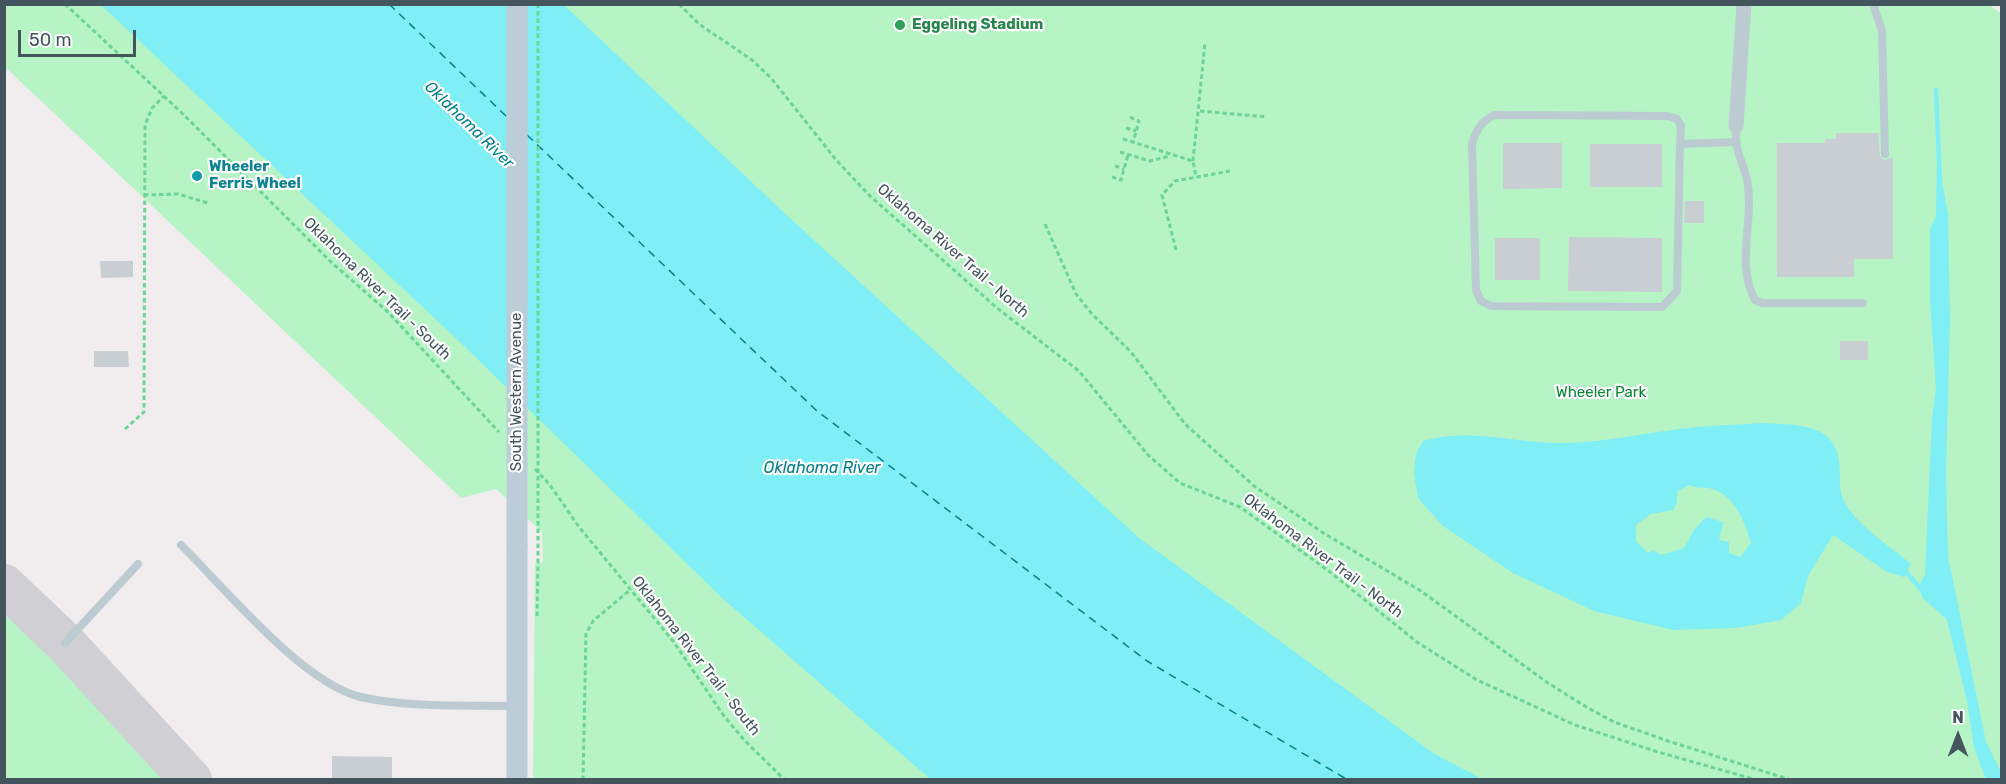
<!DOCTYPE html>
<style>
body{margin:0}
#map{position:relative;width:2006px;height:784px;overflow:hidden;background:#f1edee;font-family:Rubik,sans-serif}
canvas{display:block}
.frame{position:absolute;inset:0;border:6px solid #44555d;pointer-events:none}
.north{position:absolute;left:1928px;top:706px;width:60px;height:60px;-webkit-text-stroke:4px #fff;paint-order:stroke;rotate:0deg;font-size:16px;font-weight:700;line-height:24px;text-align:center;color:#44555d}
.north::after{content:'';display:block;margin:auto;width:21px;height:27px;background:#44555d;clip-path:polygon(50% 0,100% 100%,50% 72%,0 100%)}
.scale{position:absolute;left:18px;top:30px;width:118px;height:27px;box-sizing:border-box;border:3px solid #44555d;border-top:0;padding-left:8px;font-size:18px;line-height:21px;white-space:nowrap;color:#44555d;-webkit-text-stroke:4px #fff;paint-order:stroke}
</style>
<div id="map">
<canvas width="2006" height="784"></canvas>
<div class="frame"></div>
<div class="north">N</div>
<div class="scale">50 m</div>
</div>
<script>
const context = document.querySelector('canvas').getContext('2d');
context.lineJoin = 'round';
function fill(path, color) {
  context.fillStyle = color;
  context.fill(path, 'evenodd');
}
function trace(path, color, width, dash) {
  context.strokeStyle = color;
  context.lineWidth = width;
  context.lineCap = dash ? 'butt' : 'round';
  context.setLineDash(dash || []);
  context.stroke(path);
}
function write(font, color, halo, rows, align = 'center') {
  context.font = font + ' Rubik,sans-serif';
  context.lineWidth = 4.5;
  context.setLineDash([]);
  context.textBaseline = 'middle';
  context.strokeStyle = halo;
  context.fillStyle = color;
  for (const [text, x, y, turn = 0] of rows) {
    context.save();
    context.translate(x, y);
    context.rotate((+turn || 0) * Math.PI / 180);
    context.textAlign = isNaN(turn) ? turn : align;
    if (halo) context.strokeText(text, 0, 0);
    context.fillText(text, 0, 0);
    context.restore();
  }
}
fill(new Path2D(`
 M4,5H1989L2002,14L2001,779H533L535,564L543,562L542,532L496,489L461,498L5,67Z
 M4,615L66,664L172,779H5Z`), '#b6f4c5');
fill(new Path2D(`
 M101,5H564L780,209L1139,538L1433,753L1482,779H930L721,597L461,343Z
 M1941,153L1942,181L1948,214L1950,321L1946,473L1948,556L1986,742L2001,772V779H1986L1974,748L1967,701L1947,620L1922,597L1919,585L1925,575L1932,418L1936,388L1930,302V228L1936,217L1937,154Z
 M1762,423C1792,425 1835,422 1839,461C1841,474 1838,490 1844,501C1858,527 1889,545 1911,564L1904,577L1887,572L1833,535L1808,576L1801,603L1781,620L1736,628L1673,630L1594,611L1513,573L1443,526L1418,498L1414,473L1416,454L1423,441C1468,428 1510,442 1555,443C1593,444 1628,436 1665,431C1697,426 1730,425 1762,423ZM1689,485C1697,489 1705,487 1713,489C1736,497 1745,523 1751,543L1740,557L1729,553V542L1719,540L1723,522L1706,517L1694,530L1684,548L1661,555L1653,550L1648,553L1636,541V525L1651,514L1673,510L1677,503V492Z`), '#7feef5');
trace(new Path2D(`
 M1936,90L1939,159
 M1907,573L1924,593`), '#7feef5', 4.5);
trace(new Path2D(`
 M389,4L506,116
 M527,135L817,411L1147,661L1348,780`), '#04828b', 1.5, [8, 6]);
trace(new Path2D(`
 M4,585L65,643L191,780`), '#d0d0d4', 42);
fill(new Path2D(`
 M1836,133H1878L1880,157L1885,160L1893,157V259H1854V277H1777V143H1825V139H1836Z
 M1503,143H1562V188L1503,189Z
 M1590,144H1662V187H1590Z
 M1685,201H1704V223H1684Z
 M1569,237L1662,238V292L1568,291Z
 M1495,238H1540V280H1495Z
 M100,261H133V277L101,278Z
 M1840,341H1868V360H1840Z
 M94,351H128L129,367H94Z
 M332,756L392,757V780H332Z`), '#c9ced3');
trace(new Path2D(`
 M65,4L183,114L331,262L388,312L499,432
 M679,4L699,24L752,60L771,78L837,161L870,196L997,308L1079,371L1148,455L1180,483L1240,507L1330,572L1417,642L1477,680L1575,725L1658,752L1757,780
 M1200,111L1267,117
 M1130,117L1139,121L1133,143
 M1126,128L1136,131
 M1123,139L1193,161L1196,177
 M1120,152L1150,161L1170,156
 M1193,161L1205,43
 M1115,166L1124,169
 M1112,177L1121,180L1128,155
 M144,195L178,194L208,203
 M1045,224L1076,294L1092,314L1131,352L1185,424L1254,486L1325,534L1421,591L1548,683L1588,708L1614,722L1668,741L1791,780
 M1176,250L1162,195L1175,181L1230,171
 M125,429L144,412L145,125L152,108L164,96
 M535,469L550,485L579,527L673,641L724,716L745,741L785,780
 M537,616L538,563
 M583,780L586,634L593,621L630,590`), '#6bd591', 3, [4.5, 3]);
trace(new Path2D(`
 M1873,4L1882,31L1885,154
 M1736,126C1734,150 1742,159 1747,180C1755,219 1735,264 1755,300L1762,303H1863
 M1680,144L1677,291L1662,307L1491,306L1481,301L1476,290L1472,144C1476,130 1481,122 1494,115L1668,116L1677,119L1681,126L1680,144L1735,142
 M181,545C225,588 302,683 361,697C410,708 465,705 515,706
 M65,643L138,564`), '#bccbd2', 8);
trace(new Path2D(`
 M1736,126L1744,4`), '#bccbd2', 15);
trace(new Path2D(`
 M517,780V545`), '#bccdd7', 21);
trace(new Path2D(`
 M538,563V4`), '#6bd591', 3, [4.5, 3]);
trace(new Path2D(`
 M517,4V545`), '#bccdd7', 21);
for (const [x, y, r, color] of [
 [900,25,6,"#2e9e5b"],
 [197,176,6,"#0f9aa8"]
]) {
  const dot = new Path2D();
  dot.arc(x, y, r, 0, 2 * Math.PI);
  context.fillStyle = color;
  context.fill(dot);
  trace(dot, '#fff', 2);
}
write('bold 15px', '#27864d', '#fff', [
 ["Eggeling Stadium",912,25]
], 'left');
write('bold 15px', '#0d838f', '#fff', [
 ["Wheeler",209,167],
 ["Ferris Wheel",209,184]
], 'left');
write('15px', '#44555d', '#fff', [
 ["Oklahoma River Trail - North",953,251,41],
 ["Oklahoma River Trail - South",377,289,44],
 ["South Western Avenue",517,392,-90],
 ["Oklahoma River Trail - North",1323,556,37],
 ["Oklahoma River Trail - South",696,656,52]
]);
write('15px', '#0d8638', '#fff', [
 ["Wheeler Park",1601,393]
]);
write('italic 16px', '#04828b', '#fff', [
 ["Oklahoma River",469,125,44],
 ["Oklahoma River",822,468]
]);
</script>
